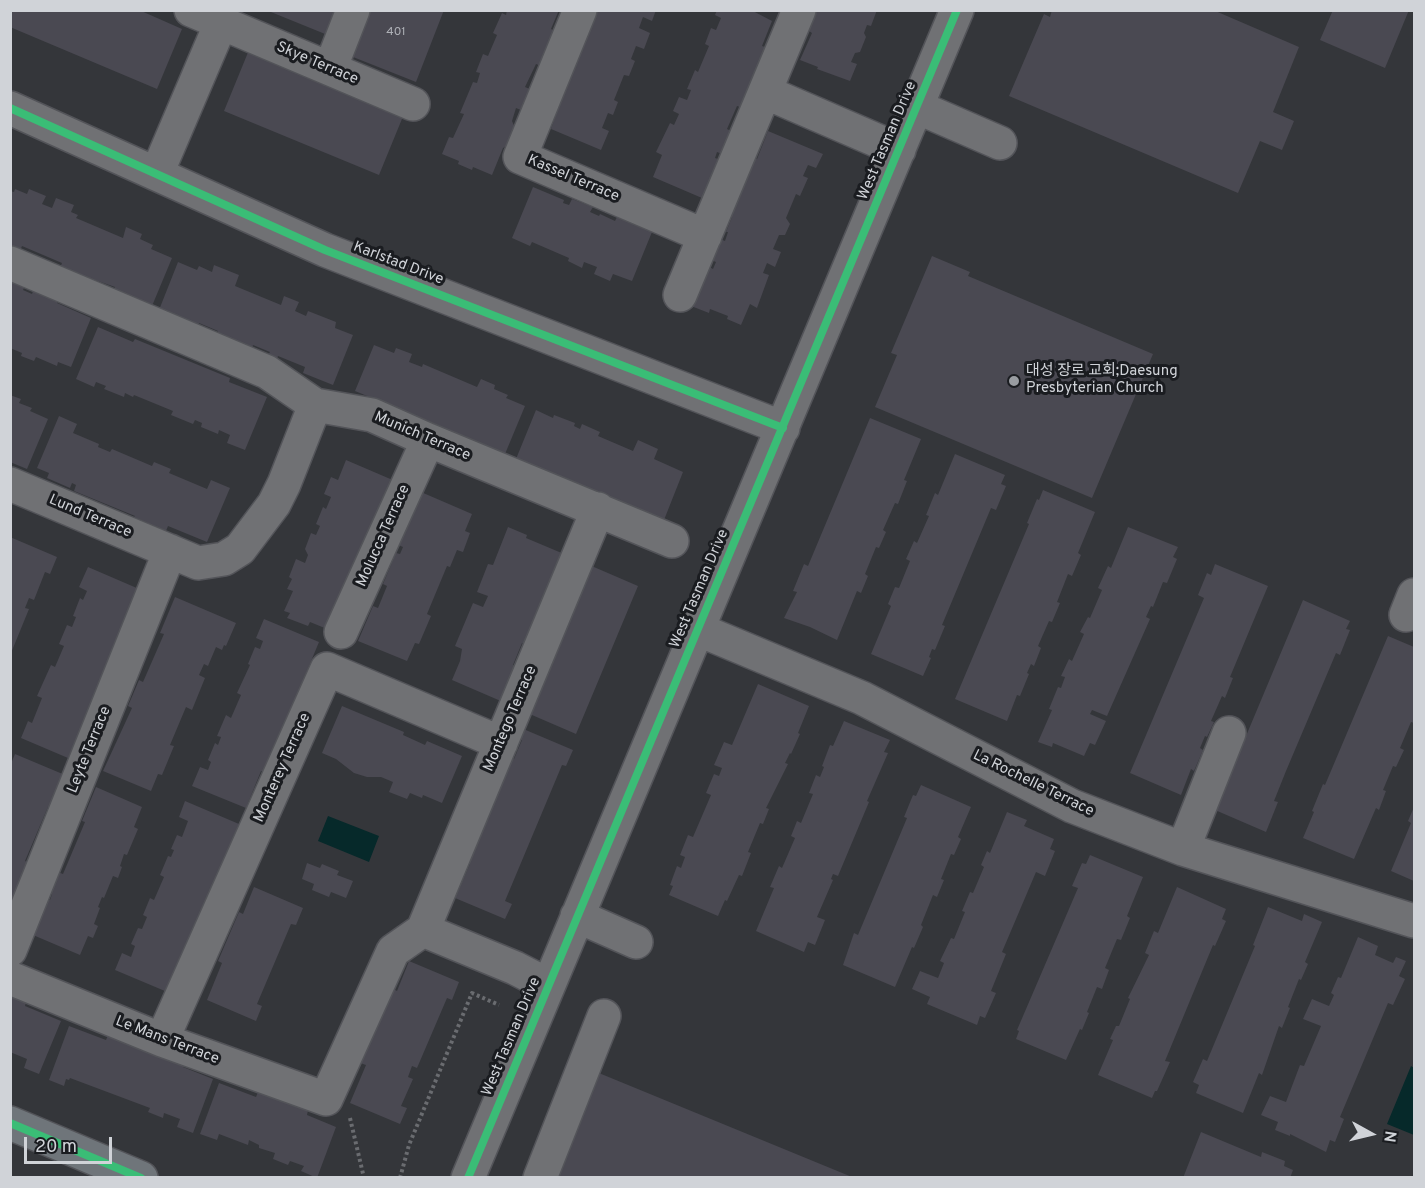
<!DOCTYPE html>
<meta charset="utf-8">
<style>
body{margin:0}
#map{position:relative;width:1425px;height:1188px;overflow:hidden;background:#34363a;font-family:Overpass,sans-serif}
canvas{display:block}
.frame{position:absolute;inset:0;border:12px solid #d0d3d8;pointer-events:none}
.north{position:absolute;left:1341px;top:1104px;width:60px;height:60px;-webkit-text-stroke:4px #1a1c20;paint-order:stroke;rotate:98deg;font-size:16px;font-weight:700;line-height:24px;text-align:center;color:#d0d3d8}
.north::after{content:'';display:block;margin:auto;width:21px;height:27px;background:#d0d3d8;clip-path:polygon(50% 0,100% 100%,50% 72%,0 100%)}
.scale{position:absolute;left:24px;top:1137px;width:88px;height:27px;box-sizing:border-box;border:3px solid #d0d3d8;border-top:0;padding-left:8px;font-size:18px;line-height:21px;white-space:nowrap;color:#d0d3d8;-webkit-text-stroke:4px #1a1c20;paint-order:stroke}
</style>
<div id="map">
<canvas width="1425" height="1188"></canvas>
<div class="frame"></div>
<div class="north">N</div>
<div class="scale">20 m</div>
</div>
<script>
const context = document.querySelector('canvas').getContext('2d');
context.lineJoin = 'round';
function fill(path, color) {
  context.fillStyle = color;
  context.fill(path, 'evenodd');
}
function trace(path, color, width, dash) {
  context.strokeStyle = color;
  context.lineWidth = width;
  context.lineCap = dash ? 'butt' : 'round';
  context.setLineDash(dash || []);
  context.stroke(path);
}
function write(font, color, halo, rows, align = 'center') {
  context.font = font + ' Overpass,"Noto Sans KR",sans-serif';
  context.lineWidth = 6;
  context.setLineDash([]);
  context.textBaseline = 'middle';
  context.strokeStyle = halo;
  context.fillStyle = color;
  for (const [text, x, y, turn = 0] of rows) {
    context.save();
    context.translate(x, y);
    context.rotate((+turn || 0) * Math.PI / 180);
    context.textAlign = isNaN(turn) ? turn : align;
    if (halo) context.strokeText(text, 0, 0);
    context.fillText(text, 0, 0);
    context.restore();
  }
}
fill(new Path2D(`
 M328,816L379,836L369,862L318,841Z
 M1411,1066L1414,1068V1135L1387,1124Z`), '#06292a');
fill(new Path2D(`
 M10,10H139L182,29L157,89L10,27Z
 M266,10H340L330,36Z
 M365,10H444L416,82L348,55Z
 M507,10H559L551,29L555,31L541,66L536,64L525,87L532,90L523,111L516,108L512,121L516,130L508,145L503,148L492,175L473,167L472,170L458,164L459,161L442,154L449,137L453,138L464,114L460,113L473,82L477,83L480,73L476,72L483,54L488,56L497,35L493,33L502,13L506,15Z
 M594,10H656L652,21L643,17L639,28L650,33L644,49L636,46L631,59L635,61L629,76L624,75L614,100L618,102L613,115L608,113L602,128L609,131L601,150L551,129L583,36L587,37L597,14L593,13Z
 M717,10H751L772,21L762,46L765,47L740,107L737,106L727,129L731,131L722,154L717,152L715,158L718,159L702,198L653,177L662,155L656,152L670,123L674,125L679,114L673,111L679,97L687,100L691,90L687,89L695,70L698,72L709,46L705,44L711,28L716,30L721,18L715,15Z
 M817,10H877L871,26L867,25L864,33L866,37L860,52L855,53L851,62L857,64L850,81L817,69L818,67L800,60L812,33L809,31Z
 M1052,10H1213L1299,47L1273,112L1294,121L1282,150L1260,141L1238,193L1009,96L1044,14L1050,17Z
 M1333,10H1409L1385,68L1320,40Z
 M249,50L404,114L379,175L224,111Z
 M768,131L823,154L816,168L808,165L803,176L808,178L800,196L796,194L786,218L790,224L785,235H779L773,249L781,252L775,267L767,263L763,273L769,275L757,308L750,304L741,325L727,319L728,316L710,309L709,313L691,306L708,266L713,269L716,262L711,260L720,239L725,241L728,232H726L732,217L729,216L754,157L757,159Z
 M533,187L564,200L563,203L569,205L572,199L593,207L590,212L599,216L600,214L615,221L617,217L652,232L632,281L613,274L610,281L594,274L597,267L584,262L582,268L568,261L569,258L532,242L530,246L512,238Z
 M15,189L27,194L29,189L46,196L42,204L52,208L56,198L74,205L71,212L78,215L76,218L123,238L126,227L142,234L140,239L153,245L151,249L172,258L152,306L113,290L115,287L60,268L62,263L22,246L20,251L10,247V191L14,192Z
 M932,256L970,272L968,276L1153,354L1092,498L875,407L897,355L891,353Z
 M178,262L197,270L199,266L212,272L214,265L239,275L235,286L281,305L284,296L299,302L295,311L306,316L308,311L336,322L335,328L353,335L333,385L303,373L305,367L278,356L277,359L268,355L270,352L253,345L252,349L217,334L218,331L199,323L198,326L159,310Z
 M10,280L25,286L23,290L32,294L34,288L58,299L57,303L91,318L71,367L58,362L57,366L36,357L34,361L21,356L22,353L10,348Z
 M98,327L133,342L135,339L230,378L229,382L267,397L245,450L227,443L230,435L219,430L218,434L201,427L202,423L195,420L193,424L171,415L173,411L134,395L133,397L125,393L124,397L104,389L106,386L96,382L94,387L76,379Z
 M374,345L394,353L396,348L412,354L409,362L422,367L423,364L477,387L481,379L495,385L494,389L508,395L506,398L525,406L505,454L463,436L461,439L438,430L440,426L355,391Z
 M10,395L21,399L19,403L32,408L30,411L48,419L27,469L10,462Z
 M536,410L553,418L554,415L575,423L574,426L580,429L582,424L600,432L598,436L633,451L638,440L658,449L654,459L683,472L664,520L516,459Z
 M59,416L77,424L73,433L99,444L98,447L110,452L112,449L152,466L154,462L171,469L169,473L207,489L211,480L230,488L207,542L168,526L166,531L134,517L135,516L74,491L76,485L72,483L70,488L47,478L49,473L37,468Z
 M870,418L921,439L904,480L907,481L898,504L895,503L883,530L886,532L879,548L876,547L865,574L868,576L861,593L857,591L837,640L810,627L784,618L797,592L793,591L804,564L808,566Z
 M955,454L1005,475L1001,484L1006,486L996,510L991,508L942,625L945,626L935,650L932,649L929,657L931,658L923,676L871,654L891,606L888,604L895,587L899,588L910,561L906,559L914,541L917,543L929,516L926,515L935,493L938,495Z
 M346,460L395,481L332,631L310,622L308,626L287,618L290,613L284,611L293,591L287,589L292,579L289,577L296,559L305,563L308,555L305,549L311,533L316,535L320,526L316,524L323,507L326,509L331,497L324,494L331,477L338,480Z
 M1043,490L1095,512L1078,553L1081,555L1072,576L1068,574L1057,602L1060,603L1052,622L1049,621L1038,646L1041,648L1034,666L1031,664L1027,673L1029,674L1020,696L1017,695L1007,721L955,699L1029,524L1027,523L1037,499L1039,500Z
 M421,492L472,514L465,531L470,533L463,552L457,550L450,567L447,566L427,614L431,616L419,644L415,643L407,661L358,641L373,606L378,608L387,586L383,584L396,553L400,554L403,547L398,545Z
 M508,527L527,535L526,538L564,554L526,645L522,643L513,665L518,667L503,702L452,680L460,661L462,649L455,646L473,603L483,607L488,596L477,592L488,564L493,565Z
 M1128,527L1178,547L1173,557L1177,559L1167,583L1163,582L1153,607L1151,606L1146,617L1150,619L1107,716L1092,710L1090,714L1106,721L1095,745L1090,743L1084,756L1053,743L1052,747L1038,742L1052,710L1049,709L1058,687L1061,688L1065,677L1061,676L1069,659L1072,661L1084,634L1080,632L1088,617L1090,618L1102,590L1098,588L1108,566L1111,568Z
 M10,537L57,557L50,574L45,572L34,600L29,598L25,608L29,609L11,653Z
 M587,564L638,586L576,734L525,712L540,678L545,680L555,657L549,655Z
 M1215,564L1268,586L1230,677L1233,678L1225,698L1222,696L1211,721L1214,722L1207,737L1205,736L1200,748L1203,750L1194,771L1191,769L1181,795L1130,773L1204,598L1198,595L1207,573L1211,575Z
 M88,567L146,592L68,758L21,738L28,721L32,723L42,698L37,696L51,665L55,667L64,646L59,644L67,625L72,627L76,617L73,616L80,598L83,600L87,591L79,587Z
 M175,597L236,623L226,646L224,645L222,650L216,647L208,666L204,664L199,675L205,678L192,710L186,707L170,745L174,746L162,775L158,774L151,791L103,771L132,708L128,706L139,680L143,682L164,634L160,633Z
 M1303,600L1350,621L1346,629L1350,630L1340,655L1336,653L1286,771L1274,801L1278,802L1266,832L1215,810Z
 M264,619L319,642L304,678L307,679L265,772L261,771L246,808L192,786L200,767L208,770L211,762L208,760L215,743L218,745L221,737L217,736L226,715L231,718L241,695L237,693L250,665L248,664L255,647L260,649L263,641L256,638Z
 M1388,636L1414,647V723L1411,722L1400,748L1404,750L1396,767L1393,766L1383,790L1386,791L1379,810L1376,808L1354,859L1303,838L1314,812L1312,811L1323,784L1325,785Z
 M758,684L809,706L798,733L800,734L791,754L790,753L785,763L788,764L766,808L769,809L763,824L760,823L748,852L751,853L742,876L739,875L727,901L725,900L718,916L669,895L673,886L670,885L677,866L681,868L685,857L680,855L688,835L693,837L711,795L706,793L714,774L719,776L722,768L714,765L724,742L732,745Z
 M342,706L404,732L403,735L425,745L427,741L462,756L442,803L423,795L422,798L410,793L407,799L389,792L393,782L381,777H367L354,773L336,759L322,753Z
 M844,721L890,740L884,752L888,753L867,801L869,802L838,876L833,874L831,879L833,880L817,917L825,920L815,945L808,942L804,952L756,931L774,888L770,887L779,866L782,868L795,838L791,836L797,821L801,823L813,794L809,793L816,775L820,777L824,767L822,766L830,745L833,746Z
 M521,728L573,750L566,766L562,765L505,901L512,904L505,919L455,898L470,864L465,862L509,757L514,759L522,740L517,738Z
 M15,754L65,775L51,808L48,807L25,861L30,863L10,908V766Z
 M921,785L971,807L958,837L961,839L954,855L951,854L941,879L944,880L937,897L933,895L921,925L923,927L914,948L912,947L895,987L843,965L854,933L858,935L907,818L904,817L913,795L916,796Z
 M96,787L142,807L134,827L138,829L127,855L124,854L120,866L122,867L118,878L113,876L104,898L102,897L98,907L100,908L94,924L98,926L93,938L88,936L80,955L33,935L47,899L50,900L52,894L49,893L58,872L63,874L85,822L82,821Z
 M185,801L239,824L224,859L228,860L172,994L115,970L122,953L131,957L135,946L131,944L138,928L142,929L147,917L143,915L150,898L154,900L164,877L160,875L168,856L171,857L174,850L171,849L177,835L182,837L188,821L179,817Z
 M1414,807V881L1391,871L1411,823L1408,821Z
 M1007,812L1027,820L1024,826L1054,839L1050,849L1055,851L1045,876L1036,872L1002,952L1006,954L991,991L996,993L985,1018L980,1016L977,1025L927,1004L930,997L912,989L920,971L938,978L944,963L940,961L951,938L954,939L965,912L962,911L970,892L973,893L984,867L981,865L987,851L990,853Z
 M1090,855L1143,877L1127,916L1130,918L1121,940L1117,939L1105,968L1109,970L1102,989L1097,987L1087,1012L1089,1013L1082,1030L1080,1029L1066,1060L1016,1039L1019,1031L1017,1030L1078,888L1072,886L1082,863L1086,864Z
 M307,863L320,868L322,864L339,871L337,875L353,881L346,898L331,892L329,897L312,890L314,884L302,879Z
 M254,887L303,908L296,925L291,924L257,1004L262,1006L256,1021L207,1000L222,963L218,961L239,912L243,914Z
 M1177,887L1226,909L1222,919L1226,921L1215,946L1213,945L1165,1061L1170,1062L1157,1091H1155L1152,1098L1098,1075L1113,1040L1110,1039L1116,1026H1119L1130,999L1128,998L1149,955L1145,953L1154,931L1158,933Z
 M1268,907L1302,921L1304,914L1322,922L1305,962L1308,964L1301,980L1299,979L1288,1007L1290,1008L1282,1028L1279,1026L1262,1075L1259,1073L1243,1113L1196,1093L1199,1085L1193,1082L1203,1059L1207,1061L1255,946L1253,945Z
 M1358,937L1378,946L1375,955L1393,963L1396,957L1406,961L1399,976L1405,979L1393,1005L1388,1003L1340,1117L1344,1119L1335,1142L1330,1140L1326,1152L1290,1134V1136L1275,1130L1278,1122L1261,1115L1270,1096L1286,1102L1300,1065L1304,1066L1321,1026L1303,1019L1312,999L1329,1006L1334,995L1331,993L1338,977L1341,978Z
 M409,961L459,982L452,1000L447,998L417,1068L412,1066L408,1077L413,1079L401,1106L407,1108L400,1124L350,1103L366,1065L360,1063L392,988L397,991Z
 M10,996L26,1002L25,1006L61,1021L39,1074L24,1068L27,1059L10,1052Z
 M69,1026L106,1040L108,1035L185,1064L183,1067L213,1079L193,1133L177,1127L180,1119L164,1113L163,1118L148,1112L150,1108L70,1078L69,1080L66,1079L64,1086L49,1080Z
 M594,1071L852,1177V1178H550Z
 M219,1083L256,1097L258,1092L308,1110L307,1115L336,1127L317,1178L301,1171L304,1166L290,1161L288,1165L273,1159L275,1153L259,1148V1145L249,1140L248,1145L219,1134L217,1140L200,1134Z
 M1201,1132L1261,1157L1262,1152L1285,1161L1284,1166L1293,1170L1290,1178H1183Z`), '#4a4952');
const minor = new Path2D(`
 M191,10L413,104
 M580,10L520,157L705,236
 M330,69L353,10
 M765,92L899,150
 M917,107L1000,143
 M10,108L325,250L783,428
 M157,173L221,23
 M10,263L267,372L315,405L372,415L428,440L672,541
 M680,295L799,10
 M10,484L198,563L224,559L240,549L274,504L284,484L315,405
 M1406,615L1414,595
 M697,629L862,698L1072,806L1183,849L1414,921
 M341,632L428,440
 M1183,849L1229,733
 M577,916L636,942
 M423,930L515,968L548,985
 M10,950L170,551
 M10,978L162,1040L326,1099L393,951L423,930L598,509
 M162,1040L327,669L501,743
 M468,1178L957,10
 M540,1178L604,1016`);
const major = new Path2D(`
 M10,1123L141,1178`);
trace(minor, '#535459', 36);
trace(major, '#535459', 36);
trace(new Path2D(`
 M350,1118L364,1178
 M400,1178L409,1145L472,993L499,1005`), '#6a6c70', 4, [3, 3]);
trace(minor, '#707174', 33);
trace(major, '#6f757a', 33);
trace(new Path2D(`
 M10,108L325,250L783,428
 M10,1123L141,1178
 M468,1178L957,10`), '#3abd76', 8);
for (const [x, y, r, color] of [
 [1014,381,6,"#999ca1"]
]) {
  const dot = new Path2D();
  dot.arc(x, y, r, 0, 2 * Math.PI);
  context.fillStyle = color;
  context.fill(dot);
  trace(dot, '#1a1c20', 2);
}
write('12px', '#aeb0b6', null, [
 ["401",396,33]
]);
write('15px', '#d0d3d8', '#1a1c20', [
 ["Skye Terrace",317,64,23],
 ["West Tasman Drive",888,141,-67],
 ["Kassel Terrace",573,179,23],
 ["Karlstad Drive",398,264,21],
 ["Munich Terrace",422,437,23],
 ["Lund Terrace",90,517,23],
 ["Molucca Terrace",384,536,-66],
 ["West Tasman Drive",700,589,-67],
 ["Montego Terrace",511,719,-67],
 ["Leyte Terrace",90,750,-68],
 ["Monterey Terrace",283,768,-66],
 ["La Rochelle Terrace",1033,784,26],
 ["West Tasman Drive",512,1037,-67],
 ["Le Mans Terrace",167,1041,21]
]);
write('15px', '#d0d3d8', '#1a1c20', [
 ["대성 장로 교회;Daesung",1026,372],
 ["Presbyterian Church",1026,389]
], 'left');
</script>
